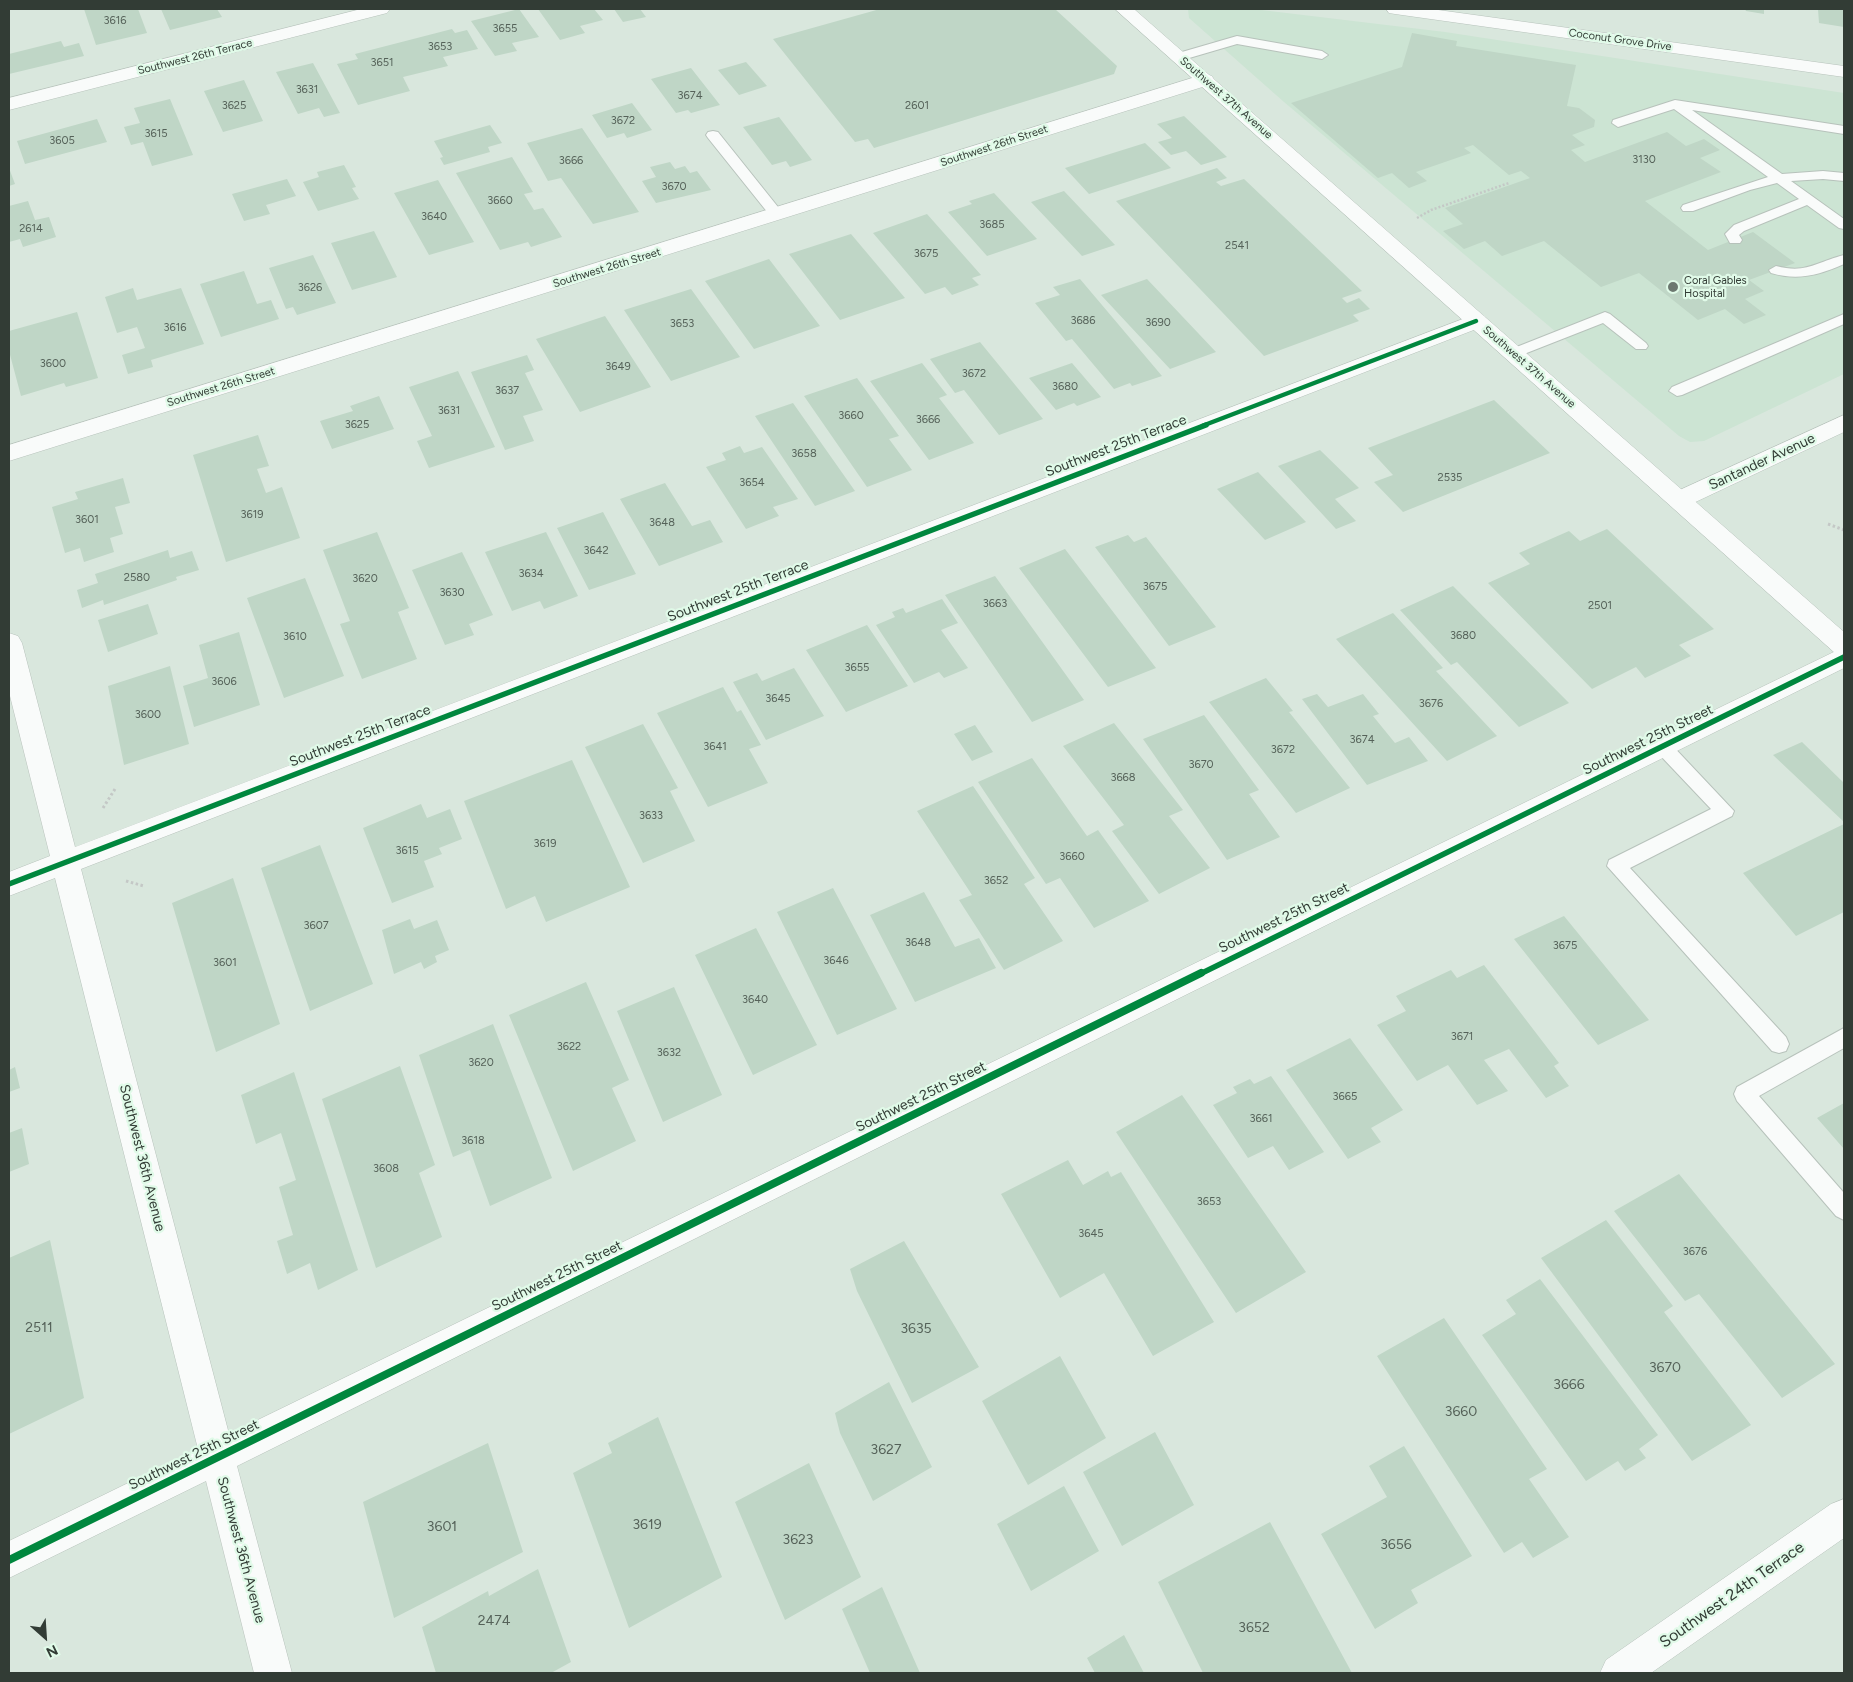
<!DOCTYPE html>
<style>
body{margin:0}
#map{position:relative;width:1853px;height:1682px;overflow:hidden;background:#d9e7dd;font-family:Figtree,sans-serif}
canvas{display:block}
.frame{position:absolute;inset:0;border:10px solid #323c35;pointer-events:none}
.north{position:absolute;left:20px;top:1612px;width:50px;height:50px;-webkit-text-stroke:4px #e0fae8;paint-order:stroke;rotate:154deg;font-size:14px;font-weight:700;line-height:20px;text-align:center;color:#323c35}
.north::after{content:'';display:block;margin:auto;width:18px;height:22px;background:#323c35;clip-path:polygon(50% 0,100% 100%,50% 72%,0 100%)}
</style>
<div id="map">
<canvas width="1853" height="1682"></canvas>
<div class="frame"></div>
<div class="north">N</div>
</div>
<script>
const context = document.querySelector('canvas').getContext('2d');
context.lineJoin = 'round';
function fill(path, color) {
  context.fillStyle = color;
  context.fill(path, 'evenodd');
}
function trace(path, color, width, dash) {
  context.strokeStyle = color;
  context.lineWidth = width;
  context.lineCap = dash ? 'butt' : 'round';
  context.setLineDash(dash || []);
  context.stroke(path);
}
function write(font, color, halo, rows, align = 'center') {
  context.font = font + ' Figtree,sans-serif';
  context.lineWidth = 4.5;
  context.setLineDash([]);
  context.textBaseline = 'middle';
  context.strokeStyle = halo;
  context.fillStyle = color;
  for (const [text, x, y, turn = 0] of rows) {
    context.save();
    context.translate(x, y);
    context.rotate((+turn || 0) * Math.PI / 180);
    context.textAlign = isNaN(turn) ? turn : align;
    if (halo) context.strokeText(text, 0, 0);
    context.fillText(text, 0, 0);
    context.restore();
  }
}
fill(new Path2D(`
 M1188,9H1253L1445,32L1844,93V374L1704,441L1690,442L1679,436L1284,102L1189,18Z`), '#cce4d3');
fill(new Path2D(`
 M84,9H138L147,33L96,45Z
 M161,9H217L222,17L170,30Z
 M519,9L539,37L512,43L517,51L495,56L471,21Z
 M538,9H594L603,20L580,26L585,33L560,40Z
 M614,9H640L646,17L623,22Z
 M880,9H1055L1117,66L1114,74L874,148L868,139L855,142L773,39Z
 M1745,9H1764V14L1746,11Z
 M1818,9H1844V27L1819,23Z
 M452,29L455,33L467,30L478,49L443,57L448,66L403,77L410,91L358,105L337,64L358,59L355,54Z
 M1412,33L1457,41L1456,46L1576,65L1567,106L1579,108L1595,120L1594,127L1572,135L1585,145L1571,150L1585,162L1667,132L1686,146L1704,139L1720,150L1700,158L1721,172L1645,201L1708,250L1753,232L1795,263L1749,280L1764,291L1745,299L1766,315L1744,324L1725,309L1698,320L1639,273L1601,287L1544,241L1502,256L1485,241L1464,249L1443,231L1463,224L1445,208L1530,178L1521,171L1509,175L1473,145L1464,148L1471,153L1416,172L1427,181L1409,188L1392,173L1378,178L1291,103L1402,67Z
 M61,41L64,47L79,43L84,56L9,74V54Z
 M746,62L767,86L739,95L718,70Z
 M313,63L340,113L324,117L319,108L298,114L276,72Z
 M691,68L720,105L691,113L688,110L676,113L651,79Z
 M244,80L263,121L223,132L204,91Z
 M170,99L193,155L152,166L143,142L131,145L124,127L140,123L134,108Z
 M632,103L652,130L627,138L624,133L607,138L592,115Z
 M1184,116L1227,157L1201,165L1186,151L1171,155L1158,142L1172,138L1157,124Z
 M779,117L812,160L790,167L786,161L772,165L743,127Z
 M97,119L107,142L25,164L17,141Z
 M490,125L502,143L488,147L490,152L444,165L440,158L443,157L434,141Z
 M582,128L639,212L593,224L561,178L548,181L527,143Z
 M1145,143L1171,168L1089,194L1065,168Z
 M512,157L533,192L524,194L534,210L543,208L562,237L531,247L528,242L500,250L456,173Z
 M670,162L675,169L685,166L690,173L697,171L711,190L656,203L642,181L656,177L650,167Z
 M344,165L356,187L352,188L359,199L318,211L303,182L319,177L317,172Z
 M9,168L15,184L9,186Z
 M1217,168L1227,178L1216,182L1221,186L1244,179L1362,291L1342,298L1347,303L1359,298L1370,309L1353,315L1359,321L1264,356L1116,201Z
 M287,179L296,196L266,205L270,214L244,221L232,194Z
 M438,180L474,242L429,255L394,193Z
 M1064,191L1115,245L1082,256L1031,202Z
 M994,193L1037,239L987,256L948,212L972,204L969,201Z
 M28,201L35,220L49,217L56,237L23,247L20,239L9,242V206Z
 M927,214L981,275L972,278L979,285L952,295L945,287L925,294L873,233Z
 M374,231L397,277L352,290L331,243Z
 M851,234L905,298L840,320L789,254Z
 M313,255L336,303L297,315L293,307L286,309L269,268Z
 M769,259L820,326L754,349L705,281Z
 M244,271L257,304L271,300L279,319L221,337L200,284Z
 M1080,279L1162,376L1132,386L1130,383L1114,389L1072,339L1066,341L1035,303L1060,295L1053,287Z
 M1147,279L1216,352L1170,369L1101,295Z
 M133,288L137,300L181,288L204,344L151,360L153,367L128,374L122,355L145,348L137,327L117,333L105,297Z
 M691,289L740,357L671,381L624,310Z
 M77,312L98,378L66,387L64,383L21,396L9,351V331Z
 M605,316L651,387L580,412L536,339Z
 M980,342L1043,419L999,435L964,390L955,393L930,359Z
 M527,355L534,370L525,373L543,410L523,416L534,441L505,450L471,372Z
 M922,363L947,395L939,398L974,443L929,460L870,381Z
 M1072,363L1101,397L1077,406L1074,403L1056,410L1029,378Z
 M458,371L495,447L429,468L417,441L432,436L409,387Z
 M857,378L899,436L889,439L912,470L867,487L804,396Z
 M379,396L394,429L332,449L320,421L353,411L350,406Z
 M1494,400L1550,453L1403,512L1374,482L1393,475L1368,448Z
 M793,403L855,491L815,506L755,416Z
 M258,435L269,466L257,469L266,493L282,487L300,538L226,562L193,455Z
 M740,446L744,453L762,447L798,499L773,507L779,516L746,529L706,467L726,460L722,453Z
 M1320,450L1359,488L1335,499L1356,521L1336,529L1278,466Z
 M1258,472L1306,522L1265,540L1217,489Z
 M123,478L130,503L115,507L123,534L110,538L114,552L84,562L80,548L65,553L52,507L78,499L75,492Z
 M665,483L692,526L710,520L723,542L659,566L620,499Z
 M603,512L636,574L589,590L557,528Z
 M1607,529L1714,629L1679,645L1691,656L1645,678L1636,667L1592,689L1488,583L1530,564L1519,553L1569,531L1580,541Z
 M377,532L409,608L398,612L417,659L362,679L340,624L350,621L323,550Z
 M546,532L578,596L544,609L540,601L512,611L485,552Z
 M1128,535L1134,542L1146,537L1216,627L1169,646L1095,547Z
 M1065,549L1156,668L1108,687L1019,568Z
 M168,550L170,558L192,551L199,570L176,577L177,580L104,605L103,600L82,608L77,590L98,583L95,574Z
 M462,552L493,615L469,624L474,635L445,645L412,570Z
 M995,576L1084,700L1032,722L945,595Z
 M305,578L344,676L284,698L247,598Z
 M1453,586L1569,703L1519,727L1457,662L1451,665L1400,610Z
 M942,599L958,623L941,630L968,668L944,678L939,672L914,683L876,625L895,617L892,612L903,608L906,613Z
 M148,604L158,634L108,652L98,620Z
 M1393,613L1443,668L1436,671L1497,736L1447,761L1336,639Z
 M867,625L908,686L846,712L806,650Z
 M239,632L260,705L194,727L183,686L208,678L199,645Z
 M170,666L189,744L124,765L108,686Z
 M794,668L824,716L766,740L733,682L757,673L762,681Z
 M1266,678L1293,711L1289,712L1350,788L1296,813L1209,702Z
 M723,687L737,712L741,710L761,745L749,749L768,783L708,807L657,713Z
 M1317,694L1328,707L1363,694L1379,714L1373,716L1395,743L1409,737L1428,761L1367,785L1302,699Z
 M1204,715L1259,790L1249,794L1280,837L1227,860L1143,739Z
 M1114,723L1183,810L1169,816L1210,868L1159,894L1112,831L1124,825L1063,746Z
 M643,724L678,788L670,791L695,841L643,863L585,747Z
 M975,725L993,752L972,761L954,734Z
 M1802,742L1844,783V822L1773,755Z
 M1032,758L1087,836L1098,830L1149,901L1094,928L1060,878L1046,884L978,782Z
 M572,760L630,887L546,922L535,896L506,909L464,801Z
 M973,786L1035,878L1024,884L1063,941L1004,970L959,900L972,895L917,811Z
 M421,804L427,818L450,809L462,839L439,848L442,854L424,861L434,887L392,903L363,828Z
 M1844,824V912L1796,936L1743,873Z
 M320,845L373,984L310,1011L261,868Z
 M233,878L280,1024L216,1052L172,903Z
 M833,888L897,1009L837,1035L777,912Z
 M924,892L955,947L979,938L996,968L915,1002L870,915Z
 M1564,916L1649,1020L1598,1045L1514,939Z
 M410,919L414,929L437,920L449,950L435,956L437,962L424,969L421,962L394,974L382,930Z
 M756,928L817,1045L753,1075L695,955Z
 M1484,965L1559,1063L1554,1066L1569,1086L1546,1098L1509,1049L1484,1060L1508,1091L1477,1105L1448,1065L1417,1081L1377,1025L1406,1011L1396,996L1451,970L1457,978Z
 M586,982L629,1080L612,1088L636,1141L573,1171L509,1015Z
 M674,987L722,1095L663,1122L617,1011Z
 M493,1024L552,1178L490,1206L470,1150L453,1157L419,1055Z
 M1350,1038L1403,1110L1371,1128L1381,1142L1348,1159L1286,1070Z
 M400,1066L435,1165L419,1173L442,1237L376,1268L322,1099Z
 M15,1067L20,1088L9,1092V1070Z
 M294,1072L358,1270L318,1290L310,1263L287,1274L277,1241L293,1235L279,1187L296,1180L281,1133L256,1144L241,1095Z
 M1271,1076L1324,1152L1289,1170L1273,1146L1248,1158L1213,1105L1237,1093L1233,1087L1250,1079L1254,1084Z
 M1182,1095L1306,1272L1236,1313L1116,1132Z
 M1844,1103V1149L1817,1118Z
 M22,1128L29,1164L9,1172V1133Z
 M1068,1160L1083,1185L1108,1171L1111,1177L1121,1172L1214,1322L1153,1356L1104,1273L1060,1298L1001,1194Z
 M1679,1174L1835,1364L1782,1398L1699,1294L1685,1301L1614,1211Z
 M1606,1220L1673,1306L1664,1312L1751,1425L1692,1461L1541,1258Z
 M50,1240L84,1398L9,1434V1258Z
 M904,1241L979,1367L912,1403L857,1291L850,1269Z
 M1540,1279L1658,1435L1639,1449L1646,1458L1625,1471L1618,1461L1586,1481L1482,1335L1516,1314L1506,1300Z
 M1444,1318L1547,1469L1529,1479L1569,1537L1533,1558L1522,1542L1504,1553L1377,1356Z
 M1060,1356L1106,1438L1028,1485L982,1401Z
 M889,1382L932,1467L873,1501L840,1433L835,1413Z
 M658,1417L722,1577L629,1628L573,1473L612,1453L608,1443Z
 M1155,1432L1194,1505L1122,1546L1083,1472Z
 M488,1443L523,1552L394,1618L363,1502Z
 M1404,1446L1472,1556L1411,1590L1418,1603L1375,1629L1321,1534L1387,1497L1369,1466Z
 M809,1463L861,1577L785,1620L735,1502Z
 M1064,1486L1099,1551L1031,1591L997,1524Z
 M1270,1522L1352,1673H1203L1158,1582Z
 M538,1569L571,1662L551,1673H436L422,1627L488,1591L489,1596Z
 M882,1587L920,1673H870L842,1609Z
 M1124,1635L1144,1673H1095L1087,1658Z`), '#bfd6c6');
const service = new Path2D(`
 M1237,36L1322,51L1328,55L1322,59L1237,44L1179,61L1173,57L1175,54Z
 M1675,100L1844,126V134L1692,110L1782,174L1823,171L1844,173V181L1823,179L1791,181L1844,219V229L1839,228L1807,205L1744,231L1739,235L1742,240L1740,243H1730L1725,234L1734,225L1799,199L1777,183L1750,190L1693,211H1683L1681,208L1683,205L1768,177L1674,109L1618,127L1612,123L1613,120Z
 M713,131L718,132L782,212L784,215L782,218H772L708,138L706,135L708,132Z
 M1844,255V264C1819,275 1798,281 1771,273L1769,270L1776,266C1807,274 1816,262 1844,255Z
 M1605,312L1610,314L1646,343L1648,346L1646,349H1636L1603,323L1519,356L1514,358L1507,353L1509,350Z
 M1844,314V324L1682,395L1677,396L1669,391L1672,387Z
 M1662,739L1668,741L1734,811L1732,816L1630,868L1786,1037L1789,1044L1786,1051L1779,1053L1772,1051L1607,866L1609,860L1711,809L1656,751L1653,746L1656,741Z
 M1844,1028V1048L1759,1096L1844,1193V1220L1836,1216L1737,1101L1734,1094L1737,1087Z`);
const minor = new Path2D(`
 M361,9H390L387,13L9,110V98Z
 M1386,9H1431L1844,66V77L1395,14L1389,13Z
 M1205,74L1212,76L1214,80L1212,84L9,461V445Z
 M1476,314L1484,316L1487,321L1484,326L81,869L229,1434L1844,647V668L237,1466L292,1673H254L206,1481L9,1578V1541L198,1449L55,878L9,896V872L50,856L9,692V633L18,636L22,643L75,847Z
 M1844,415V432L1687,506L1679,508L1671,506L1667,500L1671,494Z
 M1844,1499V1538L1651,1673H1600L1606,1660L1831,1504Z`);
const secondary = new Path2D(`
 M1115,9H1134L1844,632V656L1835,653Z`);
trace(service, '#b7c2bb', 2);
trace(minor, '#b7c2bb', 1);
trace(secondary, '#b7c2bb', 1);
trace(new Path2D(`
 M1417,218L1431,210L1509,183`), '#c4c8c6', 2.5, [2, 2]);
trace(new Path2D(`
 M1828,524L1844,530
 M103,808L115,789
 M126,881L144,886`), '#c4c8c6', 3, [2.5, 2.5]);
fill(service, '#f9fbfa');
fill(minor, '#f9fbfa');
fill(secondary, '#f9fbfa');
trace(new Path2D(`
 M1202,426L1476,321`), '#00873e', 4.5);
trace(new Path2D(`
 M9,884L1206,425
 M1198,975L1844,657`), '#00873e', 5.5);
trace(new Path2D(`
 M9,1560L1201,973`), '#00873e', 8);
for (const [x, y, r, color] of [
 [1673,287,6,"#6c7870"]
]) {
  const dot = new Path2D();
  dot.arc(x, y, r, 0, 2 * Math.PI);
  context.fillStyle = color;
  context.fill(dot);
  trace(dot, '#e0fae8', 2);
}
write('11px', '#556259', null, [
 ["3616",115,21],
 ["3655",505,29],
 ["3653",440,47],
 ["3651",382,63],
 ["3631",307,90],
 ["3674",690,96],
 ["3625",234,106],
 ["2601",917,106],
 ["3672",623,121],
 ["3615",156,134],
 ["3605",62,141],
 ["3130",1644,160],
 ["3666",571,161],
 ["3670",674,187],
 ["3660",500,201],
 ["3640",434,217],
 ["3685",992,225],
 ["2614",31,229],
 ["2541",1237,246],
 ["3675",926,254],
 ["3626",310,288],
 ["3686",1083,321],
 ["3690",1158,323],
 ["3653",682,324],
 ["3616",175,328],
 ["3600",53,364],
 ["3649",618,367],
 ["3672",974,374],
 ["3680",1065,387],
 ["3637",507,391],
 ["3631",449,411],
 ["3660",851,416],
 ["3666",928,420],
 ["3625",357,425],
 ["3658",804,454],
 ["2535",1450,478],
 ["3654",752,483],
 ["3619",252,515],
 ["3601",87,520],
 ["3648",662,523],
 ["3642",596,551],
 ["3634",531,574],
 ["2580",137,578],
 ["3620",365,579],
 ["3675",1155,587],
 ["3630",452,593],
 ["3663",995,604],
 ["2501",1600,606],
 ["3680",1463,636],
 ["3610",295,637],
 ["3655",857,668],
 ["3606",224,682],
 ["3645",778,699],
 ["3676",1431,704],
 ["3600",148,715],
 ["3674",1362,740],
 ["3641",715,747],
 ["3672",1283,750],
 ["3670",1201,765],
 ["3668",1123,778],
 ["3633",651,816],
 ["3619",545,844],
 ["3615",407,851],
 ["3660",1072,857],
 ["3652",996,881],
 ["3607",316,926],
 ["3648",918,943],
 ["3675",1565,946],
 ["3646",836,961],
 ["3601",225,963],
 ["3640",755,1000],
 ["3671",1462,1037],
 ["3622",569,1047],
 ["3632",669,1053],
 ["3620",481,1063],
 ["3665",1345,1097],
 ["3661",1261,1119],
 ["3618",473,1141],
 ["3608",386,1169],
 ["3653",1209,1202],
 ["3645",1091,1234],
 ["3676",1695,1252]
]);
write('11px', '#323c35', '#e0fae8', [
 ["Coconut Grove Drive",1620,40,8],
 ["Southwest 26th Terrace",195,57,-14],
 ["Southwest 37th Avenue",1226,98,41],
 ["Southwest 26th Street",994,146,-18],
 ["Southwest 26th Street",607,268,-17],
 ["Southwest 37th Avenue",1529,367,41],
 ["Southwest 26th Street",221,387,-17]
]);
write('11px', '#323c35', '#e0fae8', [
 ["Coral Gables",1684,281],
 ["Hospital",1684,294]
], 'left');
write('14px', '#323c35', '#e0fae8', [
 ["Southwest 25th Terrace",1116,446,-21],
 ["Santander Avenue",1762,462,-25],
 ["Southwest 25th Terrace",738,591,-21],
 ["Southwest 25th Terrace",360,736,-21],
 ["Southwest 25th Street",1648,740,-26],
 ["Southwest 25th Street",1284,918,-26],
 ["Southwest 25th Street",921,1097,-26],
 ["Southwest 36th Avenue",142,1158,76],
 ["Southwest 25th Street",557,1276,-26],
 ["Southwest 25th Street",194,1455,-26],
 ["Southwest 36th Avenue",241,1550,75]
]);
write('14px', '#556259', null, [
 ["2511",39,1328],
 ["3635",916,1329],
 ["3670",1665,1368],
 ["3666",1569,1385],
 ["3660",1461,1412],
 ["3627",886,1450],
 ["3619",647,1525],
 ["3601",442,1527],
 ["3623",798,1540],
 ["3656",1396,1545],
 ["2474",494,1621],
 ["3652",1254,1628]
]);
write('16px', '#323c35', '#e0fae8', [
 ["Southwest 24th Terrace",1732,1595,-35]
]);
</script>
